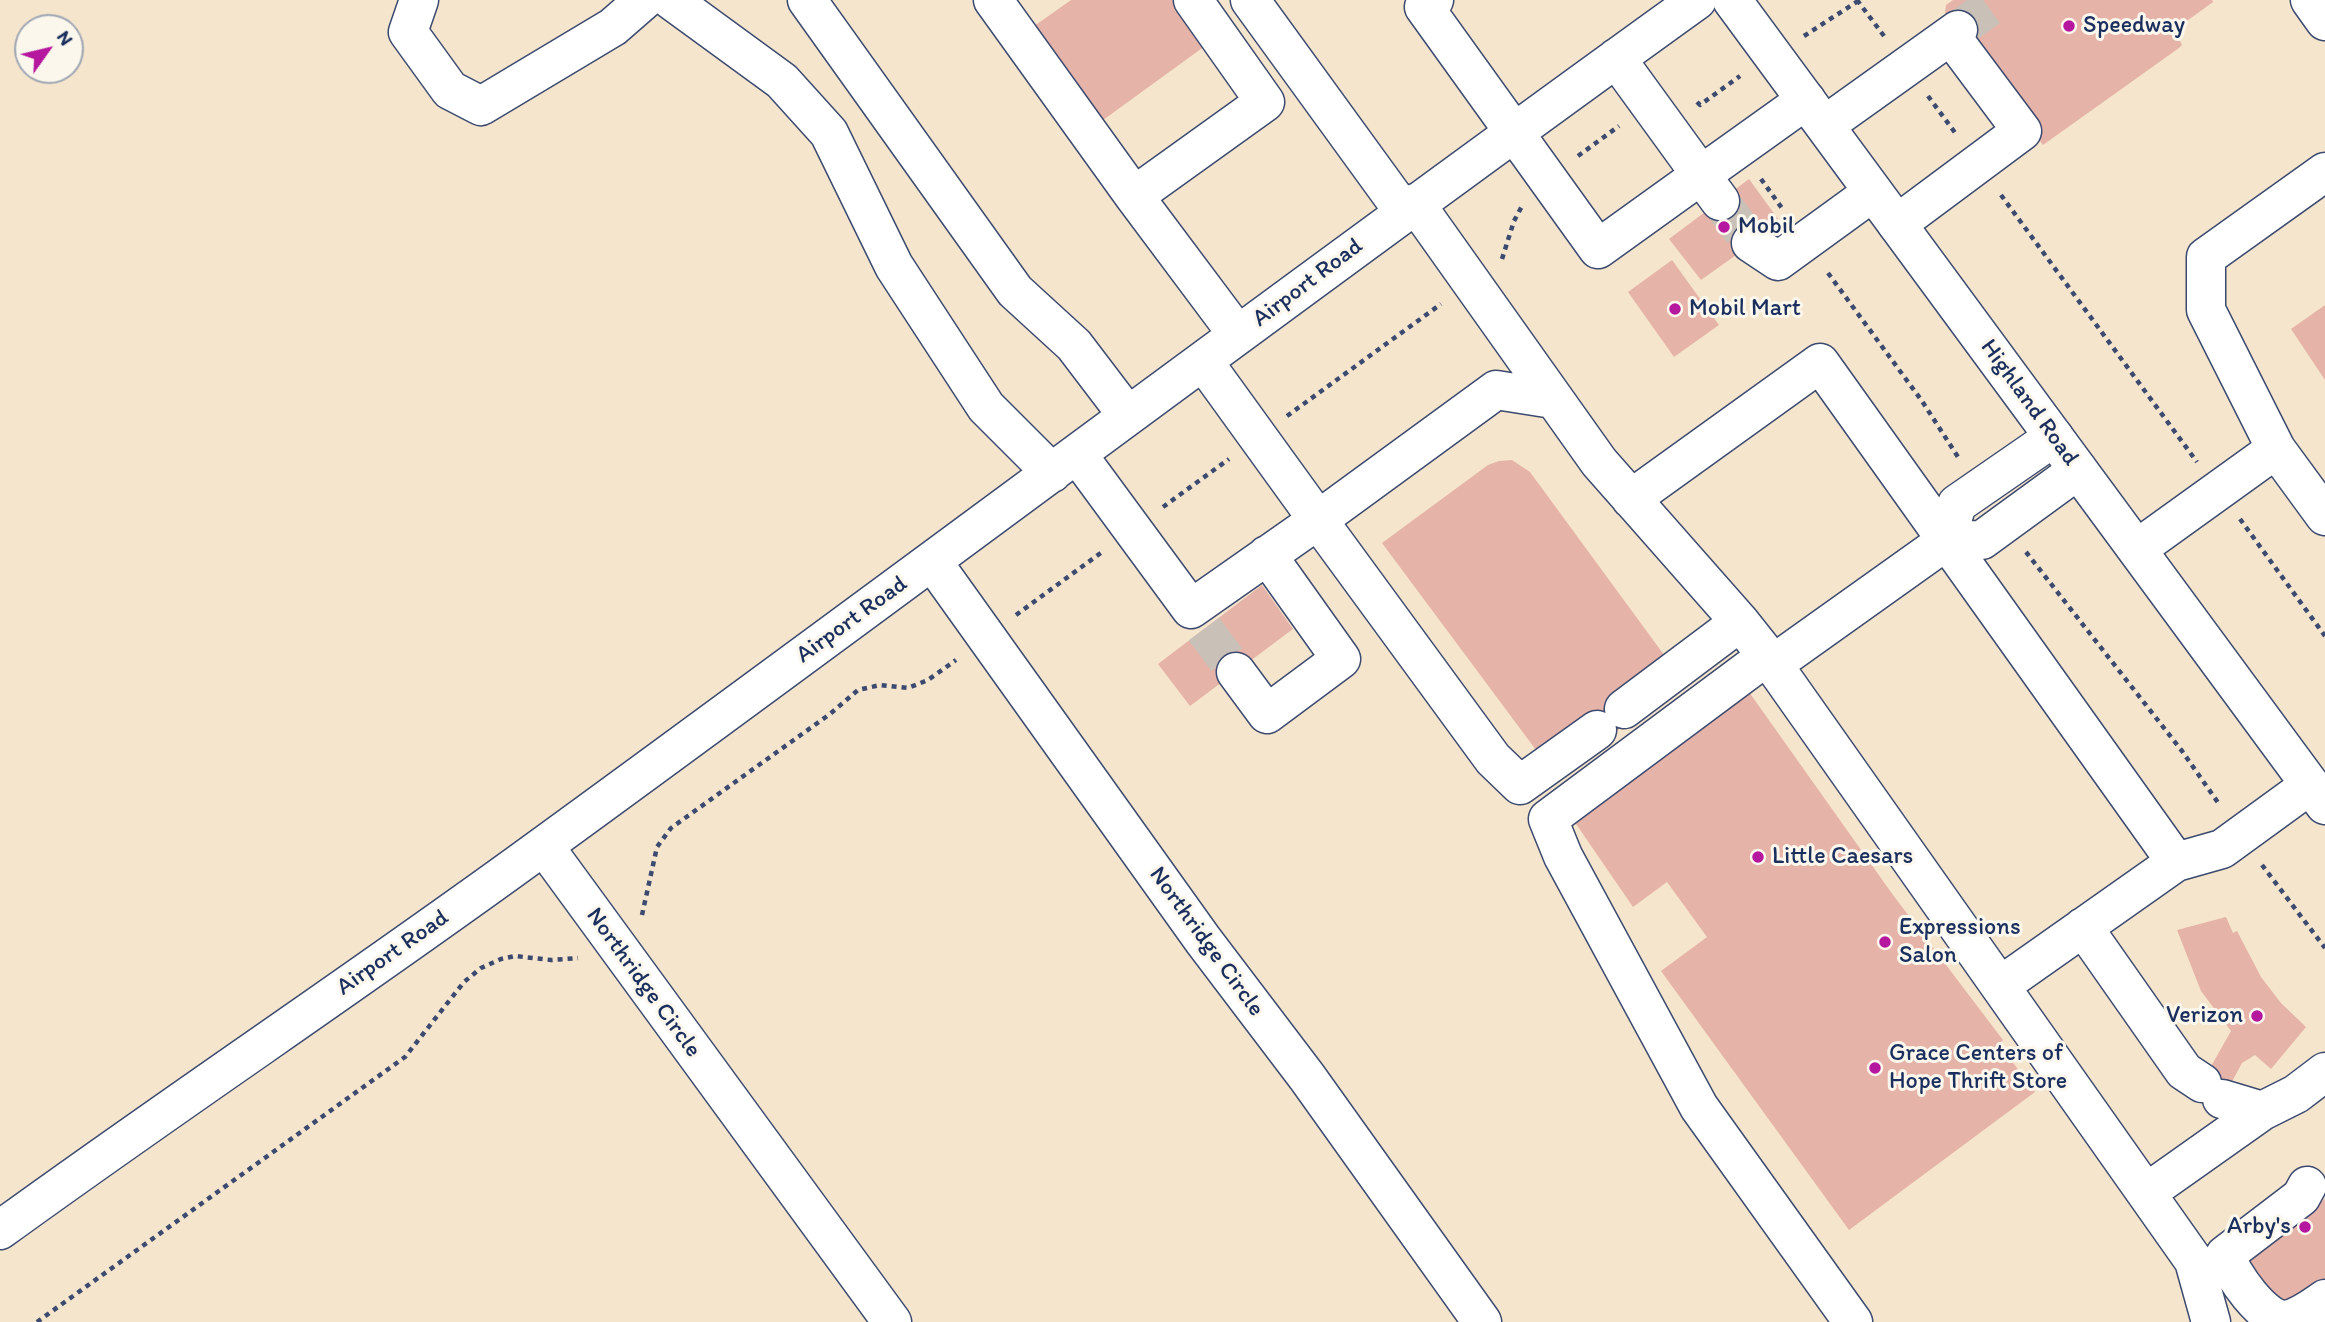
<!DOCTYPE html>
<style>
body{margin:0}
#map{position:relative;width:2325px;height:1322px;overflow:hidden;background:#f5e5cd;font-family:Itim,sans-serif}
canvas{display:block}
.north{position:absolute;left:14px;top:14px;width:70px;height:70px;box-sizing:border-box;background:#fbf7ec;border:2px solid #a1a7b3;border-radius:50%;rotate:56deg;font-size:19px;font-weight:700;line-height:28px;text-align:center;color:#1b2f5e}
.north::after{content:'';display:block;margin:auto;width:24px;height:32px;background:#b5179e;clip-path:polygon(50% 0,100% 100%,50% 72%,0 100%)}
</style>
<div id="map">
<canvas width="2325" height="1322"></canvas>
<div class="north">N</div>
</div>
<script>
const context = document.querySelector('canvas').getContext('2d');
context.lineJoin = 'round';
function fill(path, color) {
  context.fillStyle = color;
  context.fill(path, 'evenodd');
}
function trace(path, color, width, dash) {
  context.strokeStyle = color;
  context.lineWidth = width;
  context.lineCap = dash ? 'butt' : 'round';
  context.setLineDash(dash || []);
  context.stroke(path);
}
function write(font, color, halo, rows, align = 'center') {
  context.font = font + ' Itim,sans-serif';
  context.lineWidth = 6;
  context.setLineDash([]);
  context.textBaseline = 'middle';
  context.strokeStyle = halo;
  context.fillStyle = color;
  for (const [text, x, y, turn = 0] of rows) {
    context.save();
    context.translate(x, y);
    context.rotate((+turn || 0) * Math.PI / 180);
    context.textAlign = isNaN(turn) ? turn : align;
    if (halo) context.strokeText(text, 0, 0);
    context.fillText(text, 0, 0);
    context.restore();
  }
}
fill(new Path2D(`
 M1071,0H1172L1205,46L1099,123L1030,29Z
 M1953,0H2212L2213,2L2173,31L2180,41L2182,45L2179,48L2043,145L1945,13L1946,5Z
 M1749,179L1781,223L1701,280L1669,239Z
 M1672,260L1719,325L1674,357L1628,292Z
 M2325,305V380L2291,329Z
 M1512,460L1530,472L1667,659L1632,720L1604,740L1539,754L1382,543L1488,465L1499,461Z
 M1262,585L1293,629L1190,706L1158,664Z
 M1749,692L1893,895L2003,1040L1999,1044L2035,1092L1849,1230L1661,971L1707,937L1667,882L1633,907L1574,821Z
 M2226,917L2233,933L2237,931L2261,977L2281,1003L2306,1027L2271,1069L2255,1055L2242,1063L2214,1115L2196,1093L2231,1031L2201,991L2177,930Z
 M2325,1199V1289L2282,1306L2244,1256Z`), '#e6b3a8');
trace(new Path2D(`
 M1958,30L1999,0
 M1720,201L1751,243
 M1204,629L1236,672`), '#c9c1b7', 38, [38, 19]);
const minor = new Path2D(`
 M419,0L408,32L450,90L481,106L613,27L644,0
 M671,0L782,81L829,133L894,266L986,407L1052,473
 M807,0L1015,291L1074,345L1128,416
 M993,0L1134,196L1238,335
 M1250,0L1404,212
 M1434,0L1424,7L1598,249L1701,175L1616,58
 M2310,0L2325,21
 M1825,125L1958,30
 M1134,196L1265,102L1193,0
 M1720,201L1701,175L1806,100
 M1415,203L1599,462L1740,622L1767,656L2194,1261L2211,1322
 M1897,224L2022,131L1951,36
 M1751,243L1778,261L1873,192
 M1203,361L1318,520L1496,390L1553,399
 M2276,449L2325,516
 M1077,454L1191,609L1318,520L1493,759L1520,785L1597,730
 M1631,499L1820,363L2176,862L2000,986
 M1946,541L1957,504L2054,437
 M2137,549L2276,449L2206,310V257L2325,172
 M932,561L1203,940L1307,1077L1482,1322
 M1767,656L1548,819L1563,856L1699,1107L1853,1322
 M1772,665L1946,541L1982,540L2078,470
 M1236,672L1267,714L1341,659L1267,555
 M1624,709L1740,622
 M544,846L892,1322
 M2176,862L2222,849L2310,785
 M2083,927L2184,1071L2202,1083
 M2222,1099L2262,1111L2296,1094L2325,1072
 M2307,1186L2301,1197L2225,1255C2231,1273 2264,1322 2286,1320C2301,1317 2313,1307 2325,1299
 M2146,1193L2262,1111
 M0,1230C179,1100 363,978 542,847C928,566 1309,279 1697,0`);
const highway = new Path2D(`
 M1732,0L2325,805`);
trace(minor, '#3c4a6f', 41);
trace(highway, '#3c4a6f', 41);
trace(new Path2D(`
 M1857,0L1884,36
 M1804,36L1858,1
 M1928,96L1956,134
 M1697,102L1700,105L1740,76
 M1578,156L1619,126
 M1761,179L1784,211
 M2001,195L2197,462
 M1502,259L1514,221L1522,206
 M1828,273L1922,401L1958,457
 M1287,416L1441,304
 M1163,507L1229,459
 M2240,519L2325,636
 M2026,552L2182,751L2219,804
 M1016,615L1102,552
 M2262,865L2325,948
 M642,915L657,847L671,828L830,714L858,690L880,685L908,688L928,680L956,660
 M37,1322L405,1057L464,982L481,968L501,959L515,956L551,960L578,958`), '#3c4a6f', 4.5, [5, 5]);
trace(minor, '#fff', 38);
trace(highway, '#fff', 38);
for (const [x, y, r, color] of [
 [2069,26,7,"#b5179e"],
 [1724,227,7,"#b5179e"],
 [1675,309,7,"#b5179e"],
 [1758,857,7,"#b5179e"],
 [1885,942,7,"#b5179e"],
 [2257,1016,7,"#b5179e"],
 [1875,1068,7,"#b5179e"],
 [2305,1227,7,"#b5179e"]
]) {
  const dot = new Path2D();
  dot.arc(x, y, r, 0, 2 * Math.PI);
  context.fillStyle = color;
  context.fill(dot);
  trace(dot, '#fbf7ec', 2.5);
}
write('24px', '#1b2f5e', '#fbf7ec', [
 ["Speedway",2083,26],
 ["Mobil",1738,227],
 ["Mobil Mart",1689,309],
 ["Little Caesars",1772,857],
 ["Expressions",1899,928],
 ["Salon",1899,956],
 ["Verizon",2243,1016,"right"],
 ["Grace Centers of",1889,1054],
 ["Hope Thrift Store",1889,1082],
 ["Arby's",2291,1227,"right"]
], 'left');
write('24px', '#1b2f5e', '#fbf7ec', [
 ["Airport Road",1308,283,-37],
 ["Highland Road",2029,403,54],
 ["Airport Road",852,620,-36],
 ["Northridge Circle",1206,942,54],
 ["Airport Road",393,953,-35],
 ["Northridge Circle",643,983,54]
]);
</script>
